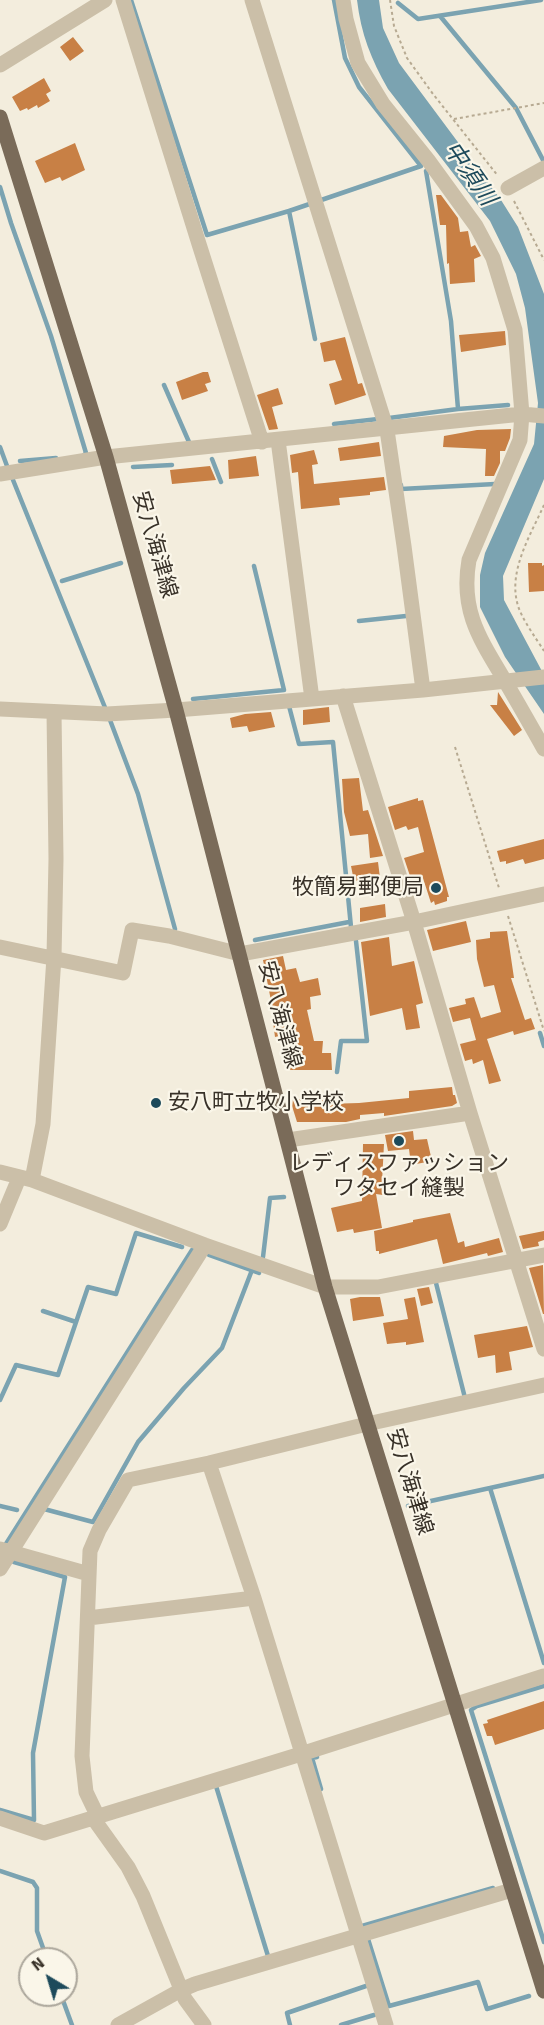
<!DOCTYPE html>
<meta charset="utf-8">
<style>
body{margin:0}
#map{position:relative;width:544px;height:2025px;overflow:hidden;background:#f3eddd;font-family:Signika,sans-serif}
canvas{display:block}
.north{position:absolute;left:18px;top:1947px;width:60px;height:60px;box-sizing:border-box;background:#faf6e9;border:2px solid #aca79c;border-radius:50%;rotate:322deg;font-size:16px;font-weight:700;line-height:24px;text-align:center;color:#383128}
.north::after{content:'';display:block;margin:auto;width:21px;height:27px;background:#1d4a5b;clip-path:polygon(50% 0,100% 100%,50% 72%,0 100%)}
</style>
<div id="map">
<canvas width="544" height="2025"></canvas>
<div class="north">N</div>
</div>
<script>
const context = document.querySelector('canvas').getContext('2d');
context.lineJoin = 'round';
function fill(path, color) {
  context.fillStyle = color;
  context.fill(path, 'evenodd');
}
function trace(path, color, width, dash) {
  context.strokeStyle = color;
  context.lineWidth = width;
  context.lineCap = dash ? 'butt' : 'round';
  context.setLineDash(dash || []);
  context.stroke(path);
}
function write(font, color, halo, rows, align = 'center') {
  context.font = font + ' Signika,"Noto Sans JP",sans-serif';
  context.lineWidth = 4.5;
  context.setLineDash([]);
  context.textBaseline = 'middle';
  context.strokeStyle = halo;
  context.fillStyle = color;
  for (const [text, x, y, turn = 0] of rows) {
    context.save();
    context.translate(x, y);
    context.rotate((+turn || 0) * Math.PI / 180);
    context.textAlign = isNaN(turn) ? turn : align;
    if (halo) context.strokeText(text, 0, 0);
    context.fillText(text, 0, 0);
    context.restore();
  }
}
fill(new Path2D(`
 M357,0H379L383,28L399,63L501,200L518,227L544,294V479L503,576L504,600L544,675V714L505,657L480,607V575L485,553L534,444L538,403L525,308L516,274L490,221L388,89C371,59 361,34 357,0Z`), '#7ba3b1');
trace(new Path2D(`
 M131,0L207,235L289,211L315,339
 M398,3L418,19L541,0
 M440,16L516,108L544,162
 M426,171L451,321L458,409L508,405
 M0,187L11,223L51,336L86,453L83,456
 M289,211L421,166L359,87L345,58L334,0
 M164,385L189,442
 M389,418L458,409
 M334,424L378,419
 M0,447L7,466
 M212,459L221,482
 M20,461L56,458
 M133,467L172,465
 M11,475L106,710
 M401,485V489L495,484
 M62,581L121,563
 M359,621L406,616
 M193,699L284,690L254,566
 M289,706L299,744L333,742L351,927
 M110,720L138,794L175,929
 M255,940L349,922
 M540,1033L544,1046
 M337,1072L341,1041H367L356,941
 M332,1108L334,1095
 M209,1255L259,1273
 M263,1257L270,1198L284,1197
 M435,1279L465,1398
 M43,1311L76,1322
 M0,1400L16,1365L58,1375L88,1287L116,1294L136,1233L182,1247
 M490,1488L544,1476
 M0,1506L17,1510
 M408,1506L490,1488L544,1663
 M44,1509L93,1522L138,1442L184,1388L222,1348L252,1270
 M4,1547L192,1250
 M544,1686L477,1706L471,1710L544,1942
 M317,1757L312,1758L321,1789
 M216,1786L268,1956
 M0,1810L34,1820L33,1753L65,1577L14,1562
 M0,1871L33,1882L37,1888V1931L47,1959
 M362,1926L493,1888
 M368,1939L389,2006L478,1982L487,2009L529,1996
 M61,1995L72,2025
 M290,2025L287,2013L366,1986
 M341,2025L374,2015`), '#7ba3b1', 4.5);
fill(new Path2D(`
 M73,37L84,51L70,61L60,47Z
 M44,78L51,91L46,94L50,101L38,108L37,105L28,110L27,108L20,111L12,97Z
 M75,143L85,170L62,181L60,177L45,183L35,161Z
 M436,195H441L458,218L460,232L468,231L471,247L475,245L481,256L474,259L475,282L450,284L449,263L447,264L446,225H440Z
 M505,331L506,345L461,352L459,335Z
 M345,337L358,384L362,383L366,395L335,405L329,384L342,380L335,360L324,362L320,343Z
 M203,372H208L211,382L205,384L208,391L182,400L176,382Z
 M278,388L283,404L272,407L278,429L269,430L257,395Z
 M511,429L510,438L505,451H500V463L494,476H485L486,449L443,447L444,436L477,430Z
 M379,442L381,456L340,461L338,448Z
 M314,450L318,464L312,465L314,484L384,477L386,490L370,492V495L339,498L340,505L301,509L298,472L292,473L290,455Z
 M256,456L259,476L229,479L228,460Z
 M210,466L216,480L172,484L170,470Z
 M528,563H542V566L544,565V591L529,592Z
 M498,692L522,730L514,736L490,705H497Z
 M329,707L330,722L303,725V710Z
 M271,712L275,727L249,732L247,726L232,728L230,718L245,714Z
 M359,778L363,811L368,810L383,856L370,858L368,834L350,836L344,812L342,779Z
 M418,798V801L423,800L449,897H447V901L435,905L434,901L431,903L422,875L415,877V875L410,876L404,858L424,852L418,827L408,830L406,826L395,830L388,807Z
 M544,839V859L525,864L523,859L506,864V861L500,862L497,851Z
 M378,862L380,878L354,881L351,866Z
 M385,904L386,917L360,922V908Z
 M466,921L471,942L433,951L427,930Z
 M507,931L514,978H511L525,1020L531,1018L535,1029L514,1035L513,1031L487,1039L501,1081L489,1084L483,1060L473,1064L472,1059L465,1061L460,1044L476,1040L470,1018L453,1022L449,1008L466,1004L465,999L474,997L481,1018L501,1012L494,985L484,987L477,959L476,940L490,938V932Z
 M389,937L392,966L414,961L423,1003L416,1005L420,1028L406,1030L402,1008L370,1016L361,942Z
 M283,956L286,970L296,968L300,982L318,978L321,995L310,997L311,1009L307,1010L314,1041H323L322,1053H331L332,1070H290V1066H286V1039L283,1040V1035L275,1037L273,1022L275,1021L263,960Z
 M452,1087L453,1095H455L457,1103L452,1106L384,1116V1113L360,1115V1119L346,1122H297L292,1106L293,1099L326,1100V1104L359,1103L409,1098V1091Z
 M413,1131L414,1140L427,1139L432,1161L411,1165L409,1149L388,1151L385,1135Z
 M363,1144H384L382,1182H384L383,1195L376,1194L382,1228L354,1233L353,1229L337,1232L331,1208L362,1201Z
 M450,1213L458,1243L464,1241L465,1247L499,1238L503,1252L488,1256L487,1253L443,1264L437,1239L379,1254V1251H376L374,1231L413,1222V1220Z
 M544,1231V1240L538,1242L539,1246L523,1249L519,1236Z
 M543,1265L544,1314H543L529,1268Z
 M429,1287L433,1303L421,1306L417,1289Z
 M360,1297H380L384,1316L353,1321L350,1299Z
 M415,1297L424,1342L406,1345V1342L387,1344L383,1323L408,1319L404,1299Z
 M527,1326L533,1347L509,1352L512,1370L496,1373L495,1355L478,1358L474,1335Z
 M544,1701V1729L495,1745L492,1736H487L483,1724L488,1723L487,1720Z`), '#c88045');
trace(new Path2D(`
 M390,0L394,26L407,58L433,94L498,176
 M454,119L544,103
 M514,201L544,260
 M544,505C531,534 509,569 517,602C520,617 536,638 544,651
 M455,747L499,888
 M508,916L544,1031`), '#b7aa92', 2, [3, 3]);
trace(new Path2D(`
 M123,0L199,244L262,442
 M252,0L387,430L404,546L423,690
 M343,0L346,19L358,63L383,104L428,160L476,226L493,258L515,330L522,414L520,440L469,560C460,611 480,639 505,681C518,703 531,726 544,749
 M0,65L105,0
 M508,188L544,168
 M278,440L312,699
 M0,474L106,457L522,414L544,416
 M343,696L414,922L544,894
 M0,709L107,714L176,710L423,690L544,677
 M0,947L123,973L132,930L169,936L240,954L414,922L470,1113L544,1349
 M288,1140L470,1113
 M0,1172L32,1180L205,1245L325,1287H378L544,1255
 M32,1180L43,1124L54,957L56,859L54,712
 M0,1224L19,1178
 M209,1463L254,1598L386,2025
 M0,1549L89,1574
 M0,1569L205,1245
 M88,1618L254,1598
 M98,1817L86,1792L82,1756L90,1551L99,1530L128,1480L209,1463L367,1424L544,1385
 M0,1818L44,1833L301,1754L544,1676
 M93,1818L128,1867L143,1896L185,1999L204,2025
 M118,2025L181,1990L195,1984L512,1890`), '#cbbfa8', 15);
trace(new Path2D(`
 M0,117L106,457L176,710L325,1287L544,1991`), '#7a6b59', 15);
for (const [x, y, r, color] of [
 [436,888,6,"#1d4a5b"],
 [156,1103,6,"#1d4a5b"],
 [399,1141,6,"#1d4a5b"]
]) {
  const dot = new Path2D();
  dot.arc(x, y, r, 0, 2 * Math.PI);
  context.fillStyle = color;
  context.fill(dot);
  trace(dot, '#faf6e9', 2);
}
write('22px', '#383128', '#faf6e9', [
 ["安八海津線",154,545,74],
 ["安八海津線",279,1015,75],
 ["安八海津線",409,1482,73]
]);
write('22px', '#383128', '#faf6e9', [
 ["牧簡易郵便局",424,888],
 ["安八町立牧小学校",168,1103,"left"],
 ["レディスファッション",399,1164,"center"],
 ["ワタセイ縫製",399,1189,"center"]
], 'right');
write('italic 24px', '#1d4a5b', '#faf6e9', [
 ["中須川",469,174,55]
]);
</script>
